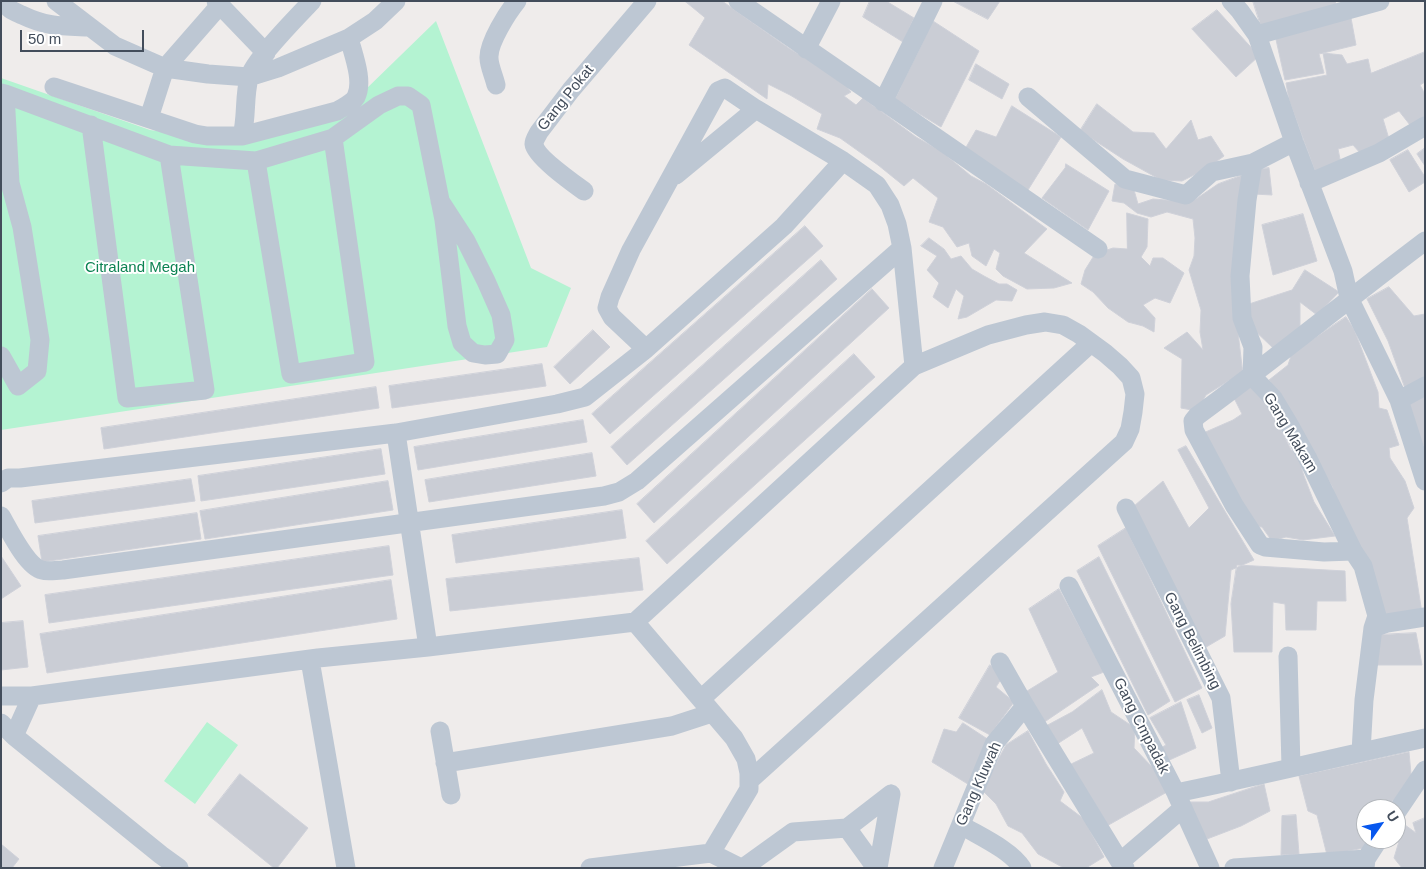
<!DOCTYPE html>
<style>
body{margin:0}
#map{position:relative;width:1426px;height:869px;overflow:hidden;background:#efeceb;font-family:Helvetica,sans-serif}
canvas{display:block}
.frame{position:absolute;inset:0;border:2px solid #434d5b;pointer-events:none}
.north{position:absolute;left:1356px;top:799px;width:50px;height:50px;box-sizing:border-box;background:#fff;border:1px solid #b4b8bd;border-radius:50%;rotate:57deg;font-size:14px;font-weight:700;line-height:20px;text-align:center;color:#434d5b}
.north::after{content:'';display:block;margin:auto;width:18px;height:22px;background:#0757ee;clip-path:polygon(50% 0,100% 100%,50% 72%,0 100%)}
.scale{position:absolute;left:20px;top:30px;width:124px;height:22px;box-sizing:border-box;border:2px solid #434d5b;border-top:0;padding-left:6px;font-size:15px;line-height:18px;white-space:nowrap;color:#434d5b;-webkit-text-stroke:4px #fff;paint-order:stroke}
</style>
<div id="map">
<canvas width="1426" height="869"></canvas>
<div class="frame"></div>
<div class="north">U</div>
<div class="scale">50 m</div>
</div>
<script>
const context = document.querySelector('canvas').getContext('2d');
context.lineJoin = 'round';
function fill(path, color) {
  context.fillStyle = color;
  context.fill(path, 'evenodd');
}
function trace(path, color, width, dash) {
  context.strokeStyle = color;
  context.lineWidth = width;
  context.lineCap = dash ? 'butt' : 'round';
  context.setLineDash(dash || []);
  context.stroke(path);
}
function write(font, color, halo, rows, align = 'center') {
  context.font = font + ' Helvetica,sans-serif';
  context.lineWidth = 4;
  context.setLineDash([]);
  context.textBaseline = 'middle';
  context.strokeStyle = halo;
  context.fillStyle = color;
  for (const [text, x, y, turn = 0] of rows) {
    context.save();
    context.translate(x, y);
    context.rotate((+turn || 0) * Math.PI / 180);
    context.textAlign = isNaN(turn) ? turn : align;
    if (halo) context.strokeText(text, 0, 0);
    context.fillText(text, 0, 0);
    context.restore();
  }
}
fill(new Path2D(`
 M436,21L531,268L571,288L547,347L1,430V78L150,130L242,143L363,92Z
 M207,722L238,745L195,804L164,781Z`), '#b4f3d2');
const building = new Path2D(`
 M685,1H722L790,49L840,78L851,92L844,96L856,105L863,98L916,137L941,151L971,176L986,184L1047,229L1024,253L1072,283L1054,288L1027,289L1003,276L996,269L1000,253L994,249L986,266L972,256L969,243L957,247L943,227L929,222L938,198L913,178L904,186L878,165L840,138L817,129L822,114L790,95L768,84L767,99L689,45L705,18Z
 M870,1H886L914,18L903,42L863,17Z
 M953,1H1000L988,19Z
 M1253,1H1335L1337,7L1261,26Z
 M1217,10L1259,56L1236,77L1192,29Z
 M1351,18L1356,45L1319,54L1324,73L1285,80L1275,35Z
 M933,21L979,51L941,127L895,99Z
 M1425,52V82L1420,85L1425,94V118L1410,125L1399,111L1383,119L1389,139L1361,154L1353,145L1338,149L1341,164L1316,174L1289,100L1286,83L1327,75L1323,53L1342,55L1347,64L1368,59L1371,73Z
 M976,64L1009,84L1002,99L969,80Z
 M1097,104L1133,132L1154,133L1166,149L1191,120L1198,140L1211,136L1224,156L1206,169L1182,181L1161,180L1123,159L1080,131Z
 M1012,106L1061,137L1028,190L965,149L976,130L996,137Z
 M1425,148V166L1417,154Z
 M1408,150L1425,177V182L1409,192L1390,160Z
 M1066,164L1109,191L1088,230L1042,198L1065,168Z
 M1269,168L1272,195L1254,194L1257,169Z
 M1243,175L1238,332L1243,375L1230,380L1206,395L1197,411L1181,408L1182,359L1164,348L1187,332L1203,350L1200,332L1201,310L1189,270L1194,256L1195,238L1193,219L1167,212L1151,217L1137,213L1124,203L1112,201L1115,184L1134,190L1138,204L1153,199L1179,201L1196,199L1218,184Z
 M1127,213L1148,219L1147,247L1141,257L1150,266L1153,258H1163L1184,273L1170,303L1155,298L1143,305L1155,318L1154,332L1143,326L1128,322L1108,308L1093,292L1081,284L1085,270L1095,254L1113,248L1127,249Z
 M1303,214L1317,261L1273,275L1262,225Z
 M805,226L823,246L610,434L592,414Z
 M929,238L944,249L951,259L961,256L972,269L984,276L999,284H1007L1017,290L1012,301L996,300L967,317L958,319L964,296L956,289L948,308L933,297L939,283L927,270L937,256L921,246Z
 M821,260L837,279L627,465L611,447Z
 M1305,270L1339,292L1317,315L1300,302V327L1273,348L1251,327L1249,304L1292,290Z
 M1389,287L1414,316L1425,314V380L1406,391L1388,341L1367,299Z
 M872,289L889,308L654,523L637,504Z
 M1346,317L1354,329L1378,392L1379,408L1387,410L1399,445L1389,448L1390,458L1405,481L1414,508L1407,518L1422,613L1382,618L1332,496L1333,488L1269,380L1288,365L1292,353Z
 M593,330L610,347L570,384L554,367Z
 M854,354L875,377L667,564L646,541Z
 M542,364L546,386L392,408L389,386Z
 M376,387L379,408L104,449L101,428Z
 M1250,387L1270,407L1291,450L1297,453L1304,476L1314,502L1335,536L1303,540L1286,537L1272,541L1262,527L1252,526L1201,434L1233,420L1242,414L1234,398Z
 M1425,394V450L1407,405Z
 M583,420L587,442L418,470L414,447Z
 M1186,446L1254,560L1231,570L1225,636L1201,650L1134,506L1163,481L1189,528L1209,508L1178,450Z
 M381,449L385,474L201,501L198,476Z
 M592,453L596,476L429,502L425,480Z
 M191,479L195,501L35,523L32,501Z
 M388,481L393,510L205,539L200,511Z
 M622,510L626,538L456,563L452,535Z
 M197,513L201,539L42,562L38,536Z
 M1126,528L1202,688L1175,702L1098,546Z
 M389,546L393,575L49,623L45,595Z
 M1,556L21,586L1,599Z
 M1099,557L1170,701L1148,715L1077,571Z
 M639,558L643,590L450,611L446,579Z
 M1237,565L1345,571L1346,601H1317L1316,630H1286L1285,604L1273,602L1272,652H1234L1231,604Z
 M391,580L397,619L47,673L40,634Z
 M1059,589L1104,672L1091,677L1099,685L1040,725L1019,696L1058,672L1029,609Z
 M23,621L28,667L1,670V623Z
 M1416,633L1422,665H1374L1377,635Z
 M990,665L1003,676L996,687L1014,702L990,735L959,718Z
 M1102,690L1111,712L1135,728L1134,748L1154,769L1167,792L1105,827L1067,766L1094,753L1082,728L1054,746L1044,727L1072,712Z
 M1199,695L1212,728L1202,733L1187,700Z
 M1181,702L1196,748L1165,762L1159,749L1166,745L1150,718Z
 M963,723L989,740L971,786L932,762L944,729L956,732Z
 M1028,731L1046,764L1064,792L1060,801L1084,819L1104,857L1086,868H1064L1038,854L1022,833L1008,826L996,804L982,790L1006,745Z
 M1409,752L1412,785L1395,800L1379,806L1378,809H1366V839H1368L1364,848L1327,855L1317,815L1308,811L1299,776Z
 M240,774L308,828L277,868H274L208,815Z
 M1264,784L1270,811L1241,826L1207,839L1187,802H1208Z
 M1296,815L1299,854L1281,855L1282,816Z
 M1425,818V868H1402L1394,858L1400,838L1401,822L1416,833L1413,823Z
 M1,844L19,859L12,868H1Z`);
fill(building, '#cacdd5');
trace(building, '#cfd1d9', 1);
trace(new Path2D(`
 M3,1C9,10 13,11 22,15C47,27 62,26 89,27
 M56,1L115,46L165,68L208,74L249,77L278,68L349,38L375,21L396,1
 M216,1L266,53
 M738,1L1098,249
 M1231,1L1240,11L1257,35L1294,142L1343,271L1349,298L1399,400L1425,481
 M1257,35L1380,1
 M806,49L831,1
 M496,85C494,76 489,66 489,58C488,43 508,12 517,1
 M54,87L195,134L207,136H242L337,111C343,107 352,104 356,97C364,81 353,54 349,38
 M1,93L5,94L169,155L256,161L333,138L379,105L398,96H408L421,105L444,220L457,326L462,343L473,353L485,355L497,354L505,340L501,315L486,281L466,241L440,201
 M1028,97L1125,179L1186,195L1212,172L1253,163
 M883,102L933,1
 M149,118L165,68L220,5
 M91,125L127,398L205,390L169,155
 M242,136C247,117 244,97 249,78C253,61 298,16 312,1
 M1294,142L1253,163L1247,200L1240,276L1242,318L1253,347L1252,376L1273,398L1291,428L1307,457L1353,551L1363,566L1377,616L1373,628L1387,623L1425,617
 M256,161L291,374L365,362L333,138
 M676,175L756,109
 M1309,183L1379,153L1425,126
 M584,191C573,183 535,156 534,144C534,140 537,136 539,132L571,90L647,1
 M646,349L612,317L607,308L610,297L631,250L718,91L725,88L756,109L843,161
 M1,356L18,386L37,371L40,340L22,227L10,183L5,94
 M1399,400L1425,386
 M396,433L428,647
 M1,483L8,478H20L396,433L557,404L585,397L646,349L784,226L843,161L877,185L890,205L897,224L902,248L914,366
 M1126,508L1221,698L1231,782
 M1,516C9,530 27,567 42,570C48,572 56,570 63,570L604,496L619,492L637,481L902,248
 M1353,551L1324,552L1265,547L1260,545L1234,505L1194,430L1193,421L1197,416C1274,360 1348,299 1425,241
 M1069,586L1176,793L1210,868
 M635,622L734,738L746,759L749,773V789L711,853
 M1288,656L1291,767
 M310,660L346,868
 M1000,662L1025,706L1120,862L1125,868
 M1,696H32L318,658L428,647L635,622L914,366L988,335L1026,325L1045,322L1063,325L1079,334L1105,353L1120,366L1131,378L1135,394L1133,412L1130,429L1124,442L749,781
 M701,699L1091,343
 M1,723L14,736L161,855L179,868
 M440,731L451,795
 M14,736L32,696
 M1361,752L1364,700L1373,628
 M445,763L672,726L712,713
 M1176,793C1259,776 1342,756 1425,738
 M1396,813L1425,770
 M961,825C979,836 1011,850 1022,868
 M847,828L876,868
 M1120,862L1183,808
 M590,868L711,853L741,868
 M743,868L793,832L847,828L891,794
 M878,868L891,794
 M943,868L994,744L1025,706
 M1234,868L1366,859
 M1365,868L1366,859L1379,839`), '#bdc7d3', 19);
write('15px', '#434d5b', '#fff', [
 ["Gang Pokat",566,98,-51],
 ["Gang Makam",1290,433,59],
 ["Gang Belimbing",1192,641,63],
 ["Gang Cmpadak",1141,726,63],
 ["Gang Kluwah",979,784,-66]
]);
write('15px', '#0d8353', '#fff', [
 ["Citraland Megah",140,268]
]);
</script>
